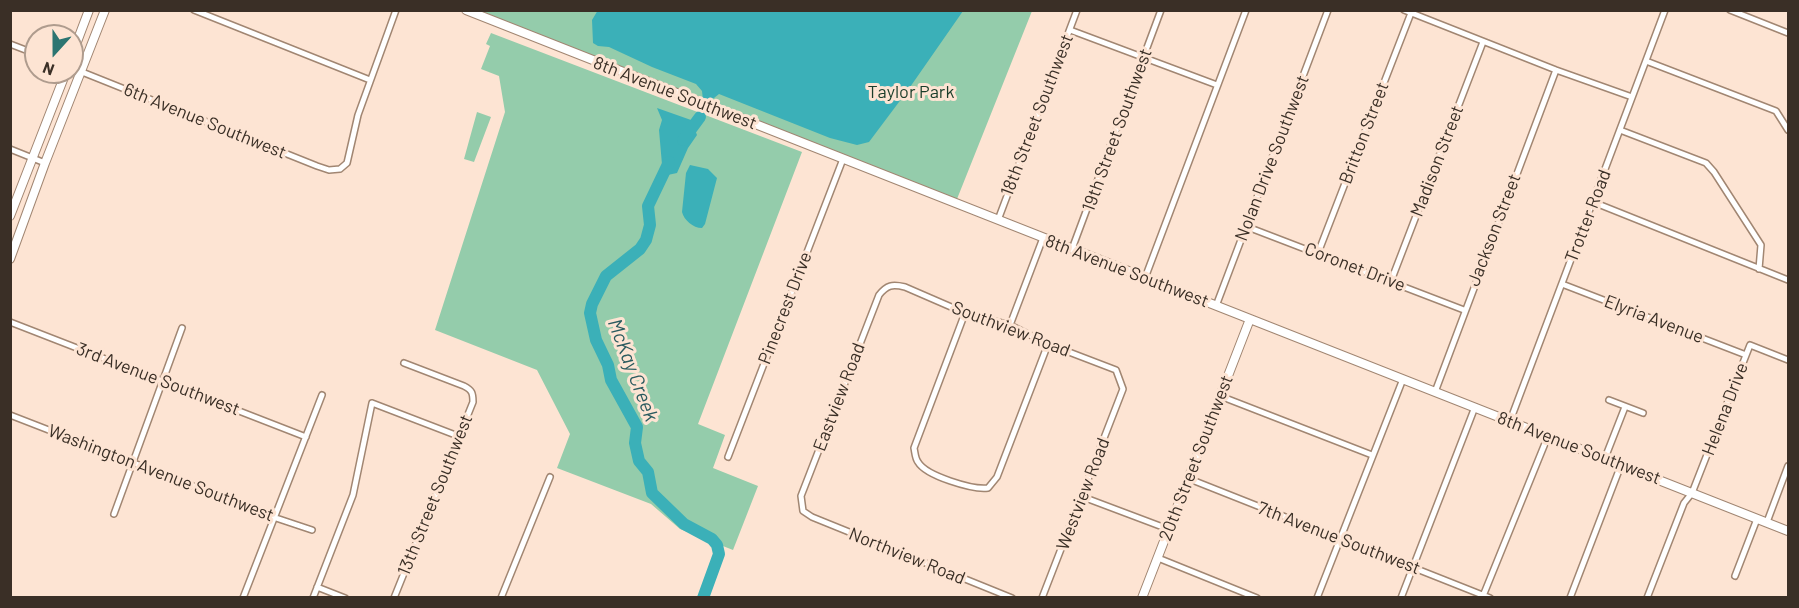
<!DOCTYPE html>
<style>
body{margin:0}
#map{position:relative;width:1799px;height:608px;overflow:hidden;background:#fde4d3;font-family:Barlow,sans-serif}
canvas{display:block}
.frame{position:absolute;inset:0;border:12px solid #3a2f26;pointer-events:none}
.north{position:absolute;left:24px;top:24px;width:60px;height:60px;box-sizing:border-box;background:#fde4d3;border:2px solid #af9c8e;border-radius:50%;rotate:201deg;font-size:16px;font-weight:700;line-height:24px;text-align:center;color:#3a2f26}
.north::after{content:'';display:block;margin:auto;width:21px;height:27px;background:#2c7571;clip-path:polygon(50% 0,100% 100%,50% 72%,0 100%)}
</style>
<div id="map">
<canvas width="1799" height="608"></canvas>
<div class="frame"></div>
<div class="north">N</div>
</div>
<script>
const context = document.querySelector('canvas').getContext('2d');
context.lineJoin = 'round';
function fill(path, color) {
  context.fillStyle = color;
  context.fill(path, 'evenodd');
}
function trace(path, color, width, dash) {
  context.strokeStyle = color;
  context.lineWidth = width;
  context.lineCap = dash ? 'butt' : 'round';
  context.setLineDash(dash || []);
  context.stroke(path);
}
function write(font, color, halo, rows, align = 'center') {
  context.font = font + ' Barlow,sans-serif';
  context.lineWidth = 6;
  context.setLineDash([]);
  context.textBaseline = 'middle';
  context.strokeStyle = halo;
  context.fillStyle = color;
  for (const [text, x, y, turn = 0] of rows) {
    context.save();
    context.translate(x, y);
    context.rotate((+turn || 0) * Math.PI / 180);
    context.textAlign = isNaN(turn) ? turn : align;
    if (halo) context.strokeText(text, 0, 0);
    context.fillText(text, 0, 0);
    context.restore();
  }
}
fill(new Path2D(`
 M478,11H1032L957,199Z
 M491,33L802,152L698,424L725,435L713,468L758,486L733,550L680,529L651,504L557,468L570,434L537,370L435,330L505,112L499,76L481,69L490,46L486,44Z
 M477,112L491,117L474,162L464,159Z`), '#94ccab');
fill(new Path2D(`
 M598,10L963,11L908,90L869,142L857,145L830,138L719,94L709,102L703,100L702,91L696,84L652,67L609,47L598,46L593,43L592,20Z
 M657,108L691,120L697,135L688,148L677,173L663,176L659,130L662,120Z
 M690,165L708,169L717,178L705,224L702,228C693,228 684,220 682,212L686,173Z`), '#3bb0b8');
trace(new Path2D(`
 M683,140L700,117
 M669,162L648,206L650,225L646,240L640,249L606,276L592,304L590,313L596,340L608,365L611,380L637,427L635,443L639,461L648,472L652,493L684,524L712,539L717,545L719,554L703,598`), '#3bb0b8', 12);
const street = new Path2D(`
 M194,10L370,80
 M1404,10L1556,70L1632,97
 M1730,10L1788,33
 M1070,30L1217,85
 M10,44L36,54
 M1646,61L1776,111L1788,130
 M72,68L317,166L329,170L340,169L347,163L358,115L396,10
 M1620,130L1706,163L1714,172L1761,245L1759,269
 M10,149L45,163
 M1593,202L1788,280
 M998,220L1077,10
 M1245,226L1464,310
 M1072,249L1161,10
 M1318,253L1411,13
 M1145,278L1246,10
 M1391,281L1483,42
 M1562,284L1746,355
 M1216,306L1328,10
 M965,313L914,448C915,452 915,458 918,462C926,476 973,490 988,488L997,477L1048,344
 M10,322L306,437
 M1010,325L1043,238
 M1435,392L1556,70
 M1220,396L1372,455
 M1609,400L1643,413
 M10,415L273,517L312,530
 M1510,421L1665,10
 M728,457L843,159
 M1605,458L1625,407
 M1187,478L1490,598
 M1083,497L1168,529
 M114,514L182,328
 M1767,522L1788,466
 M1158,558L1257,598
 M1735,576L1757,519
 M317,587L345,598
 M1483,596L1548,436
 M243,598L322,395
 M313,598L353,495L372,403L458,436
 M394,598L473,402C473,393 472,390 464,386L404,363
 M501,598L550,477
 M1012,598L812,517L803,511L801,496L879,295C887,285 892,284 905,287L965,313L1010,325L1048,344L1116,370L1123,389L1042,598
 M1317,598L1403,379
 M1401,598L1475,407
 M1570,598L1621,465
 M1647,598L1684,503L1692,493L1750,345L1788,360`);
const secondary = new Path2D(`
 M466,10L1788,531
 M72,55L89,10
 M10,216L66,72
 M10,259L45,163L105,10
 M1142,598L1250,319`);
trace(street, '#a18672', 8);
trace(secondary, '#a18672', 10);
trace(street, '#fff', 5);
trace(secondary, '#fff', 8);
write('18px', '#1a3d2a', '#fde4d3', [
 ["Taylor Park",911,92]
]);
write('18px', '#3a2f26', '#fde4d3', [
 ["8th Avenue Southwest",675,93,21],
 ["18th Street Southwest",1037,115,-69],
 ["6th Avenue Southwest",205,121,22],
 ["19th Street Southwest",1117,130,-70],
 ["Britton Street",1364,133,-69],
 ["Nolan Drive Southwest",1272,158,-69],
 ["Madison Street",1437,161,-69],
 ["Trotter Road",1588,216,-69],
 ["Jackson Street",1494,230,-69],
 ["Coronet Drive",1355,267,21],
 ["8th Avenue Southwest",1127,271,21],
 ["Pinecrest Drive",785,308,-69],
 ["Elyria Avenue",1654,319,21],
 ["Southview Road",1011,329,21],
 ["3rd Avenue Southwest",158,379,21],
 ["Eastview Road",839,397,-69],
 ["Helena Drive",1725,409,-69],
 ["8th Avenue Southwest",1579,448,21],
 ["20th Street Southwest",1196,458,-69],
 ["Washington Avenue Southwest",161,473,21],
 ["Westview Road",1083,494,-69],
 ["13th Street Southwest",435,495,-68],
 ["7th Avenue Southwest",1339,538,21],
 ["Northview Road",907,556,22]
]);
write('italic 20px', '#2b5b5f', '#fde4d3', [
 ["McKay Creek",633,370,69]
]);
</script>
